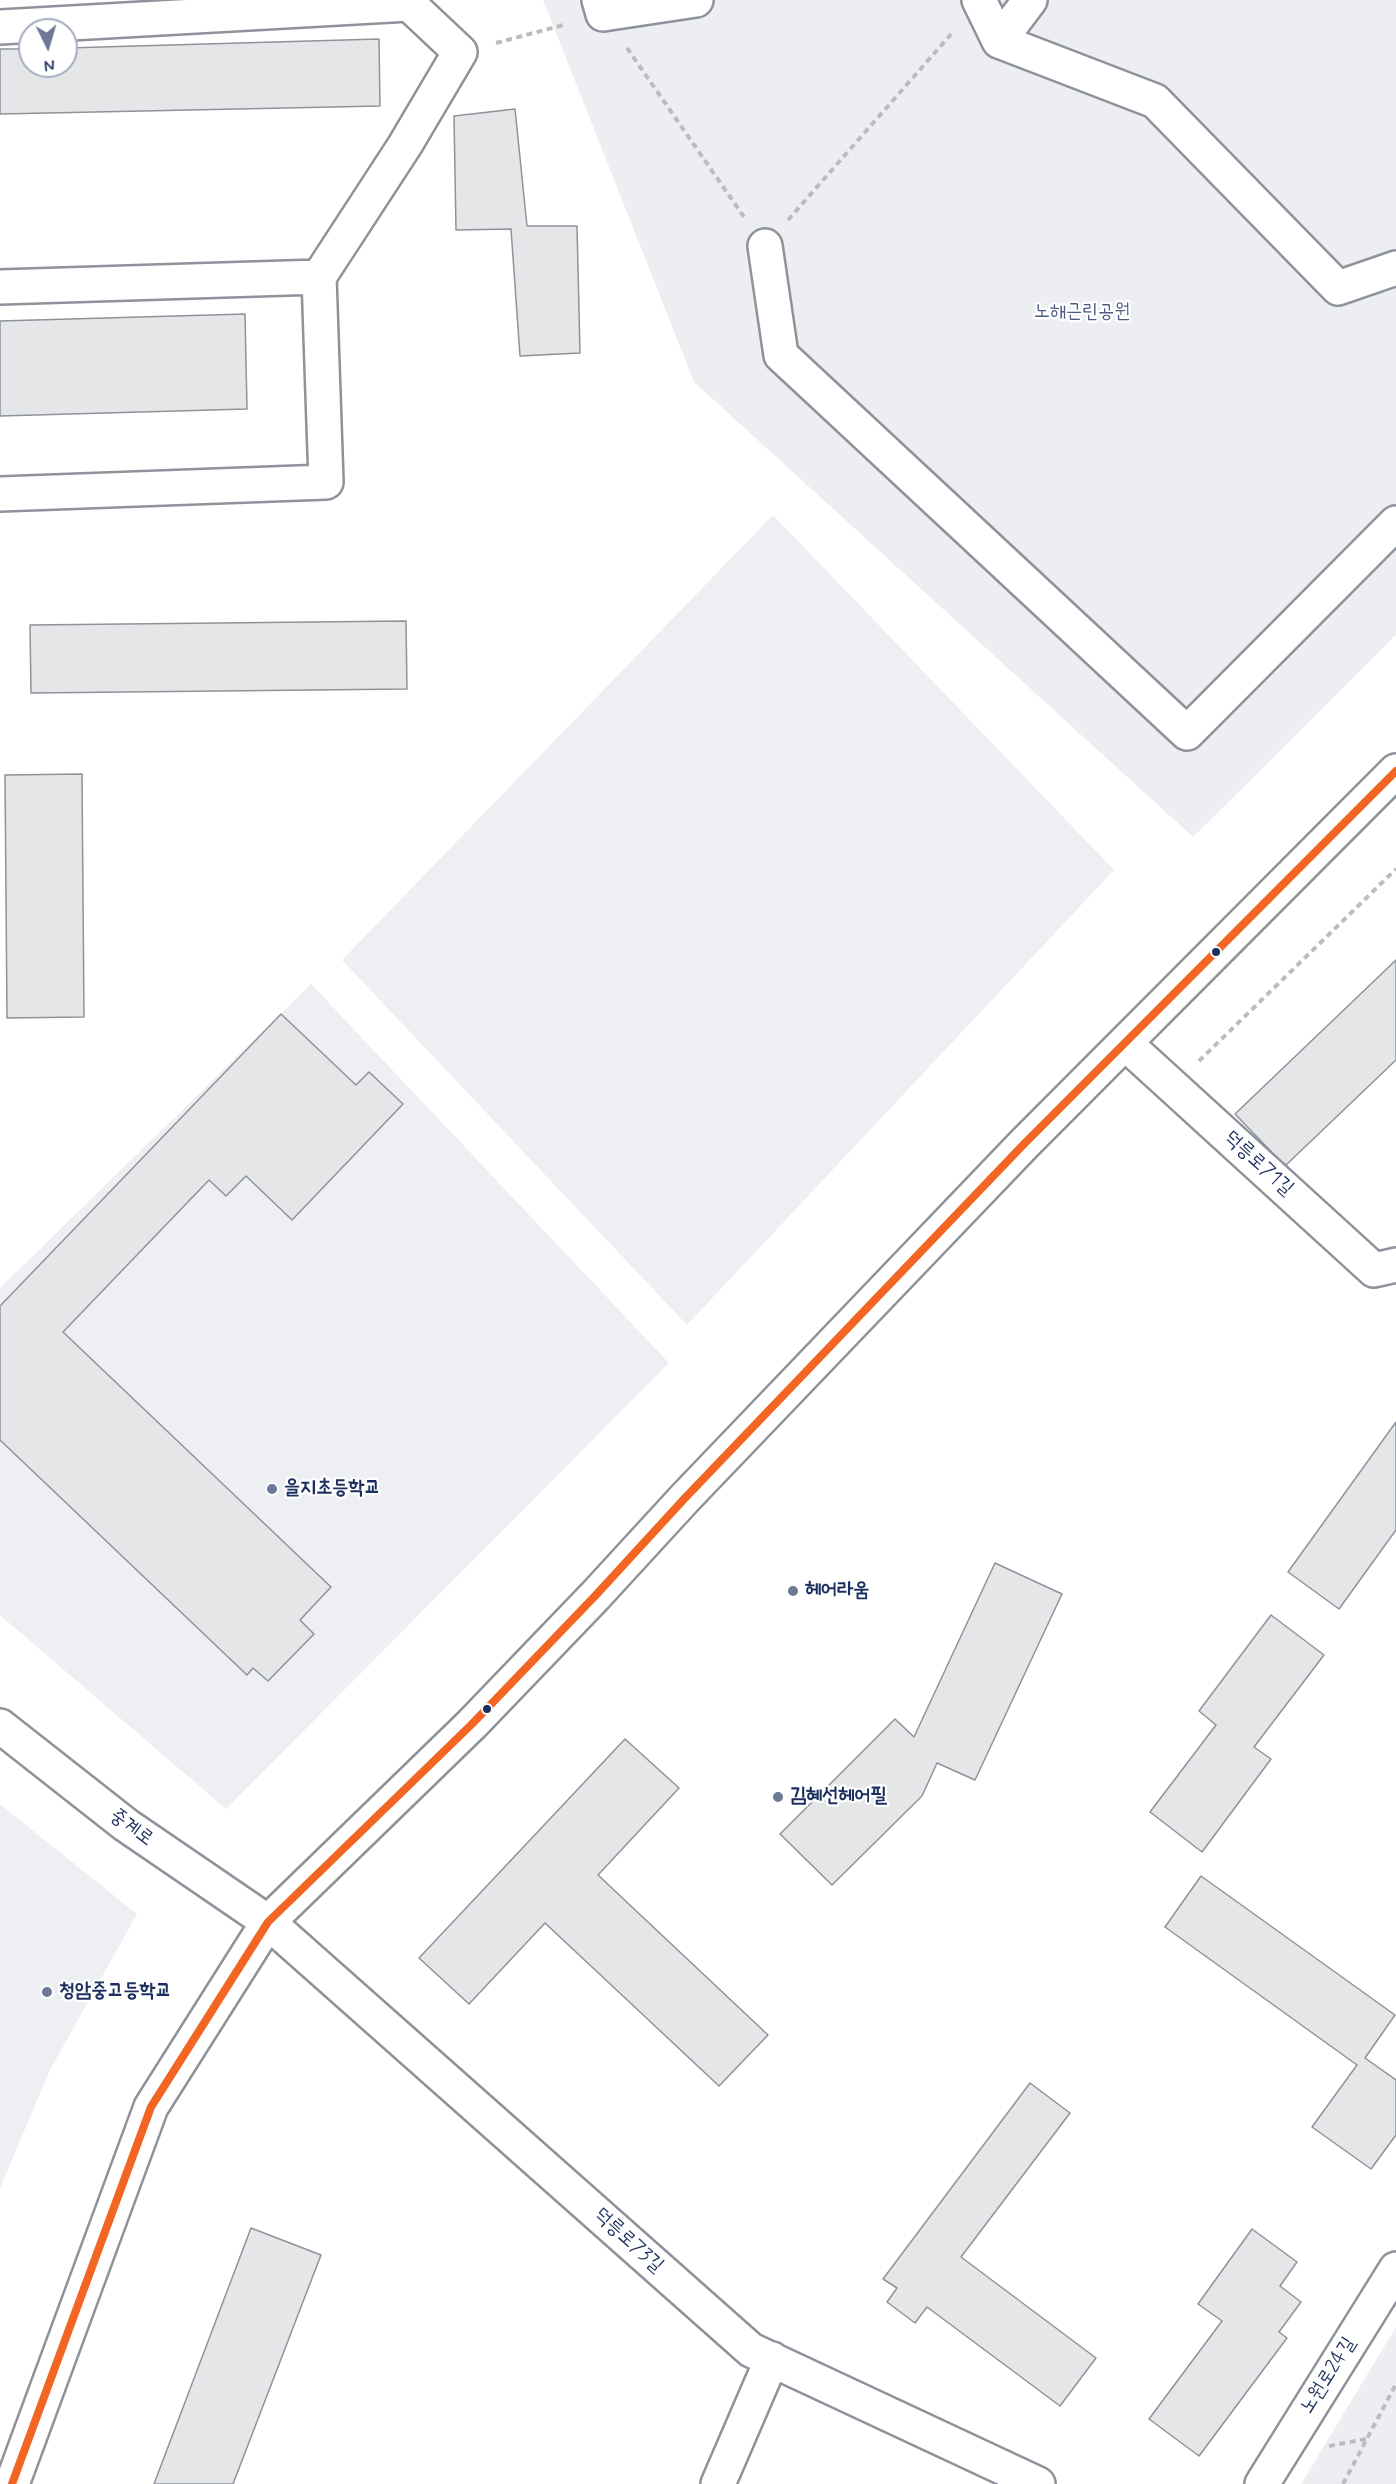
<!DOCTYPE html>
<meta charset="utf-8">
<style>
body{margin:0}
#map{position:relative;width:1396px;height:2484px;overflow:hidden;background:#fff;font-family:Mynerve,sans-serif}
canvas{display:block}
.north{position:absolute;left:18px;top:18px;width:60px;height:60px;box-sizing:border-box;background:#fff;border:2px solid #a4acbf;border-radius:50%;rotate:175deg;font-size:16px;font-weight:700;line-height:24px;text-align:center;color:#1b2f5e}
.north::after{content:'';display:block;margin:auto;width:21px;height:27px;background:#6b7896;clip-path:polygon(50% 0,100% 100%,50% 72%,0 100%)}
</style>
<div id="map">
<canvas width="1396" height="2484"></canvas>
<div class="north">N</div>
</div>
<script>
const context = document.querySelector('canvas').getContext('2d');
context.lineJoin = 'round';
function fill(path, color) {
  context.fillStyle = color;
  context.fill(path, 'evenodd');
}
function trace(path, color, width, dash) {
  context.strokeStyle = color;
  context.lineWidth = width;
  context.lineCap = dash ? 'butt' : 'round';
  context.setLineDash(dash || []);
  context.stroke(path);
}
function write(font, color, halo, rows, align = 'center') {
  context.font = font + ' Mynerve,"Poor Story",sans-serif';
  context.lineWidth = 4.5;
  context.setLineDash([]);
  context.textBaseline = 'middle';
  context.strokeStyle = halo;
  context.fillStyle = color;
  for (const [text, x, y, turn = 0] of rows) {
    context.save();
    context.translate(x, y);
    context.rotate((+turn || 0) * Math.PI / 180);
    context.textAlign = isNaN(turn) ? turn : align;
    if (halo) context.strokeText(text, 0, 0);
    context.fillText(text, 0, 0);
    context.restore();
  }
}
fill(new Path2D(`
 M773,515L1114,870L687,1325L342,960Z
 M311,984L669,1363L226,1809L0,1615V1288Z
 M0,1804L137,1914L50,2070L0,2188Z`), '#edeff3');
fill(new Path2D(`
 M543,0H1396V635L1193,837L694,382Z
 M1396,2327V2484H1301Z`), '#edeef2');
const building = new Path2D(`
 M379,39L380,106L0,114V49H30V66H66V48Z
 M515,109L527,226H577L580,353L520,356L511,229L456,230L454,116Z
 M245,314L247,409L0,416V321Z
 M406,621L407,689L31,693L30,625Z
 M82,774L84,1017L7,1018L5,775Z
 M1396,960V1060L1285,1166L1235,1114Z
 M281,1014L356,1085L369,1072L403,1104L292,1220L246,1176L226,1196L209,1180L63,1332L331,1587L300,1620L314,1634L268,1681L253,1668L247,1675L0,1440V1306Z
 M1396,1422V1530L1339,1609L1288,1572Z
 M995,1563L1062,1594L975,1780L937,1763L922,1796L832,1885L780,1834L895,1719L914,1737Z
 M1271,1615L1324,1655L1254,1747L1271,1759L1202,1852L1150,1812L1216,1725L1199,1711Z
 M625,1739L679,1788L598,1875L768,2035L719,2086L545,1923L469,2004L419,1958Z
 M1201,1876L1395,2015L1365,2058L1396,2080V2135L1371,2169L1312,2127L1357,2065L1165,1927Z
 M1030,2083L1070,2113L961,2257L1096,2358L1060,2406L927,2307L915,2323L887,2302L897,2288L883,2279Z
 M251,2228L321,2255L233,2484H154Z
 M1252,2229L1297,2262L1280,2286L1301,2302L1279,2332L1287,2338L1199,2456L1149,2419L1222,2321L1198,2304Z`);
fill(building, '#e5e6e8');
trace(building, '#8e929a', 1.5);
const minor = new Path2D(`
 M599,0L603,14L696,0
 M979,0L999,41L1155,101L1338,288L1396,268
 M0,27L409,4L460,52L405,145L319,277
 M999,41L1030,0
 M765,246L781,355L1187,733L1396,523
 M0,287L319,277L326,482L0,494
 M1125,1043L1374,1270L1396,1265
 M0,1726L126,1825L268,1922L751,2350L1038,2484
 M718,2484L772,2359
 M1262,2484L1396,2269`);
const major = new Path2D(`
 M12,2484L151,2107L268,1922L472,1724L595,1596L685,1498L1024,1144L1396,771`);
trace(minor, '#8e929a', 38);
trace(major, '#8e929a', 38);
trace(new Path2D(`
 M496,43L567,24
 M627,48L744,217
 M788,220L953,32
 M1199,1061L1396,869
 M1329,2446L1366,2439
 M1343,2484L1396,2384`), '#b9bcc1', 4, [6, 4.5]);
trace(minor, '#fff', 33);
trace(major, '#fff', 33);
trace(new Path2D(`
 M12,2484L151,2107L268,1922L472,1724L595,1596L685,1498L1024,1144L1396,771`), '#f26522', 8);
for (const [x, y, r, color] of [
 [1216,952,5,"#1b2f5e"],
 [272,1489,6,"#6b7896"],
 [793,1591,6,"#6b7896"],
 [487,1709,5,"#1b2f5e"],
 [778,1797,6,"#6b7896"],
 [47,1992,6,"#6b7896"]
]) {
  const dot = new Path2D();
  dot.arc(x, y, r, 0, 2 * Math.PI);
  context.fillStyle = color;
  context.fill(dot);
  trace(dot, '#fff', 2);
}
write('20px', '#4c5c80', '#fff', [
 ["노해근린공원",1082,313]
]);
write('20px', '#1b2f5e', '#fff', [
 ["덕릉로71길",1258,1164,42],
 ["중계로",131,1828,36],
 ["덕릉로73길",628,2241,42],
 ["노원로24길",1329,2376,-58]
]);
write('bold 20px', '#1b2f5e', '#fff', [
 ["을지초등학교",284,1489],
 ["헤어라움",805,1591],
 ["김혜선헤어필",790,1797],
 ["청암중고등학교",59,1992]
], 'left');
</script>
